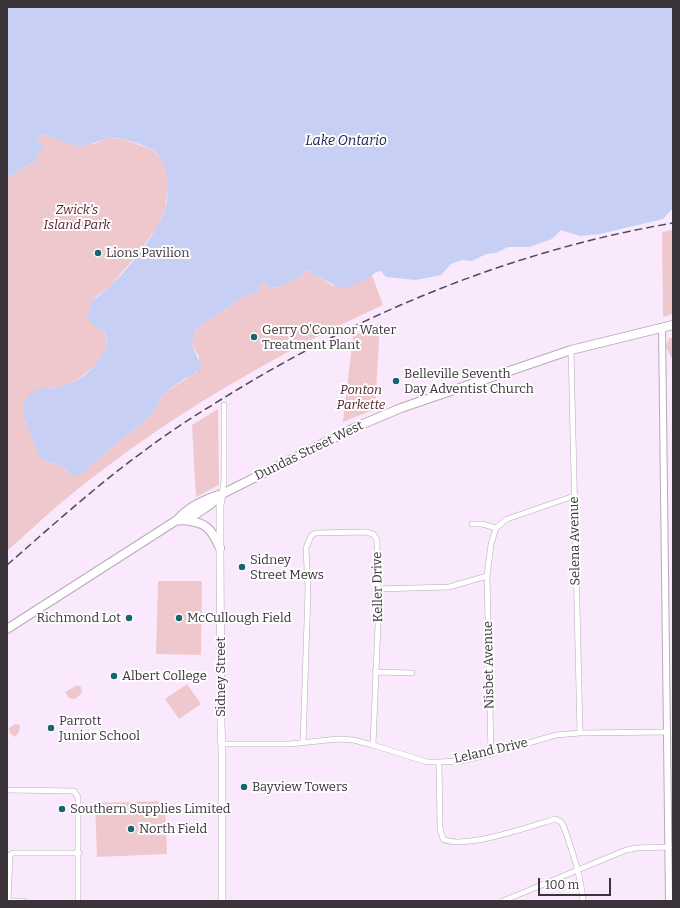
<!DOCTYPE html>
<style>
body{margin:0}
#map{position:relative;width:680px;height:908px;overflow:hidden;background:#fae9fc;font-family:Bitter,serif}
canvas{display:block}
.frame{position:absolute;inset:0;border:8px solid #3b343b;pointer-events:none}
.scale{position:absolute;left:538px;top:878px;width:73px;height:18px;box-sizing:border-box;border:2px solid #3b343b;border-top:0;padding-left:5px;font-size:12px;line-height:14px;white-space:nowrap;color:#3b343b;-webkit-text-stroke:3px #fdfdfd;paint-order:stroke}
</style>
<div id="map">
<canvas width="680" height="908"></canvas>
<div class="frame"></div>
<div class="scale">100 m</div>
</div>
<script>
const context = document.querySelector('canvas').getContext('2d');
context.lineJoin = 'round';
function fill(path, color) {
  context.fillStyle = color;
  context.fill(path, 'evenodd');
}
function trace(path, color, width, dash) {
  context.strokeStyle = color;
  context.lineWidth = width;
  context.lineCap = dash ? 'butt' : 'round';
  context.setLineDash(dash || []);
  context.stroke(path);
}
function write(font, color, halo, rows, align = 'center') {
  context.font = font + ' Bitter,serif';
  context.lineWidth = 4;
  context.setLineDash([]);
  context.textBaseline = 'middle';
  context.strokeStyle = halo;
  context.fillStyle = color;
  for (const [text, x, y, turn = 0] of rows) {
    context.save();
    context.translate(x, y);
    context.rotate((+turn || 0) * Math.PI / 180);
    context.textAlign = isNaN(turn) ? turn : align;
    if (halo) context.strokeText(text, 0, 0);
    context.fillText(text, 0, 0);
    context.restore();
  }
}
fill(new Path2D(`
 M41,134L77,145L94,144L106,138L122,139L151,149L162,159L168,175L166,206L158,226L137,255L111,285L96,297L91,323C96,326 102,329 105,334C109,341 105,351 101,357C88,375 67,390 44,388L25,421L40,458C45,462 50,462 56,464C62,466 68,471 72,476L80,475L96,461L123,438L141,425L152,415L164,393L198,371L199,357L192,344L193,337L197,328L240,299L249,295L260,285L265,282L276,288L303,275L304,271L307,270L311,271L313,275L319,277L333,286L366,280L372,275L383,305C274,355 167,417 73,493C50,511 29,532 7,551V178L34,162L37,140Z
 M673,230L672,314L663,317L662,232Z
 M380,323L375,409L343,422L353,336Z
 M669,338H673V361L666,347Z
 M218,409L219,485L196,497L192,425Z
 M158,581H202L201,655L156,654Z
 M187,684L201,704L179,719L165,699Z
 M77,685L81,687L82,693L75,699L69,698L65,692Z
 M15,724L20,725L19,732L15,737L10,733L9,728Z
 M165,801L167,854L97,857L95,803Z`), '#efc8cd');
fill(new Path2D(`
 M7,7H673V208L663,219L600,234L580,236L561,230L552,239L529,247H508L496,253L486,254L472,261L462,260L451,264L441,275L416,280L386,277L381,271L376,272L366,280L344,288H339L319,277L313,275L311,271L307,270L304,271L303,275L281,286L270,289L269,285L265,283L260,285L259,291L240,299L197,328L193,337L192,344L201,366L199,372L196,371L195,374L184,379L164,393L152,415L141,425L123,438L96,461L80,476H72C68,471 62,466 56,464C50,462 45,462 40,458C35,445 20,416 24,404C27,395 34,389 44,388C47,388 50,389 53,388C67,386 85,378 94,366C101,357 113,342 103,331C100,327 94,327 91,323C87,320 87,314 89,309C93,298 103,293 111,285C130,267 159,231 166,206C168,200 167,192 167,185C168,171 164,157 151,149C141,144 116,135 105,139C95,142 87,147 76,145C64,143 52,137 41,134L37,140L44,147L34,162L7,178Z`), '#c7cff5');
const minor = new Path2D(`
 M571,350L580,733
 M222,494L224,481V405
 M472,524H482L496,528
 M378,589L449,587L487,576
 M375,672L412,673
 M303,743L308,590L306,548L311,536L315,533L366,532L373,534L377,540L378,624L373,745
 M222,744H290L338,739L353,740L373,745L427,762H439L461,761L491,754L556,735L580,733L667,732
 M491,754L487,576L491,544L496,528L507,519L574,496
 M439,762L440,828L443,839C463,850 532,826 555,819L561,822L564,827C572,851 581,875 583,901
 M7,790L74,791L78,797V901
 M23,901H8L10,855L13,853H79
 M503,901L626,850L636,848L669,847`);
const tertiary = new Path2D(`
 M662,327L669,901`);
const secondary = new Path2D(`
 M222,494L220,505V548L221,724L222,750V901`);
const primary = new Path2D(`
 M177,520C179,520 181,521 183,520C192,518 215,502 221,495
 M183,520C206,522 211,528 220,548
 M7,629L177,520C188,507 205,499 222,494L356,427L401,408L571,350L673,325`);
trace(minor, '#b8a9ba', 6);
trace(tertiary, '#b8a9ba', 8);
trace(secondary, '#b8a9ba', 8);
trace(primary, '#b8a9ba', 10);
trace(minor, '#fff', 5);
trace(tertiary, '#fff', 6);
trace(secondary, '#fff', 7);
trace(primary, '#fff', 8);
trace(new Path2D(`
 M7,565C53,525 98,484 148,448C177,426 209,407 240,388C373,308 520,249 673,223`), '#524a52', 1.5, [8, 4]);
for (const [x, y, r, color] of [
 [98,253,4,"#19656f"],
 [254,337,4,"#19656f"],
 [396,381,4,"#19656f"],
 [242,567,4,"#19656f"],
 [129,618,4,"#19656f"],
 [179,618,4,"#19656f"],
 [114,676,4,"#19656f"],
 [51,728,4,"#19656f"],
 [244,787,4,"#19656f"],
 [62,809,4,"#19656f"],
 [131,829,4,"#19656f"]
]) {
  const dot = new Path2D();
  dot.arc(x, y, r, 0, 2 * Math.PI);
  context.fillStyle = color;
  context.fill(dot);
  trace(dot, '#fdfdfd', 1.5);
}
write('italic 13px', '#541c29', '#fdfdfd', [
 ["Zwick's",77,210],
 ["Island Park",77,225],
 ["Ponton",361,390],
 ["Parkette",361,405]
]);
write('13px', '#3b343b', '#fdfdfd', [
 ["Lions Pavilion",106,253],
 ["Gerry O'Connor Water",262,330],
 ["Treatment Plant",262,345],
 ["Belleville Seventh",404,374],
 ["Day Adventist Church",404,389],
 ["Sidney",250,560],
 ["Street Mews",250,575],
 ["Richmond Lot",121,618,"right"],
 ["McCullough Field",187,618],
 ["Albert College",122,676],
 ["Parrott",59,721],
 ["Junior School",59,736],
 ["Bayview Towers",252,787],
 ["Southern Supplies Limited",70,809],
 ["North Field",139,829]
], 'left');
write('13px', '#3b343b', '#fdfdfd', [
 ["Dundas Street West",309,451,-26],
 ["Selena Avenue",575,541,-91],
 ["Keller Drive",378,587,-91],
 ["Nisbet Avenue",489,665,-91],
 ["Sidney Street",221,677,-90],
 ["Leland Drive",491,751,-13]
]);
write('italic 14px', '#212353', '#fdfdfd', [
 ["Lake Ontario",346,141]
]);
</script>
